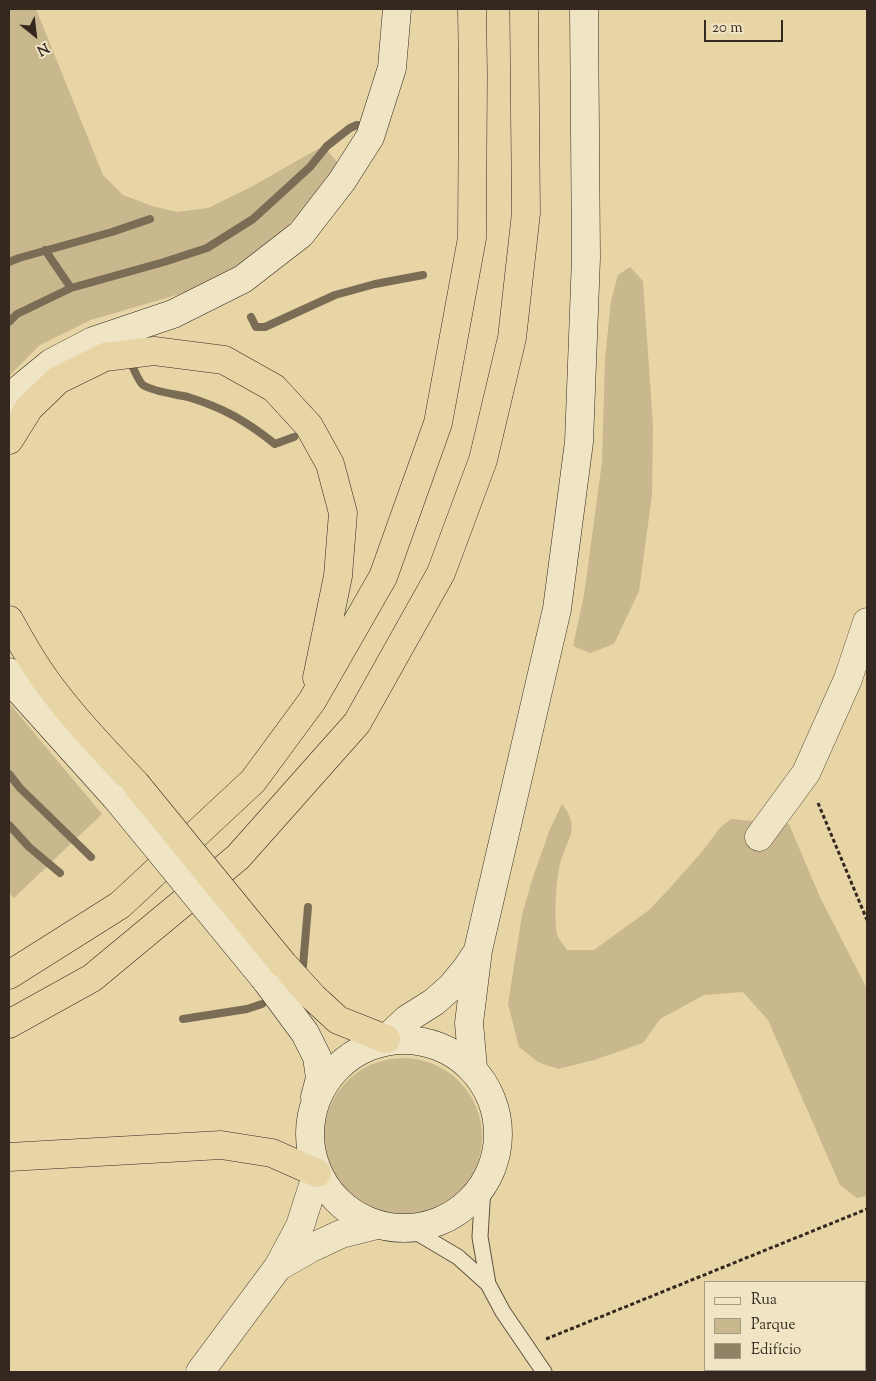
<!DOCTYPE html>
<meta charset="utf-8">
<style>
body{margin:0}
#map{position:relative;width:876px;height:1381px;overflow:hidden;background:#e7d5a5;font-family:"Sorts Mill Goudy",serif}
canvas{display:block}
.frame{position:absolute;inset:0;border:10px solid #352820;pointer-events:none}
.legend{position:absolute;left:704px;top:1281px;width:162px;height:90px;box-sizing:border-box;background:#efe4c4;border:1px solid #a59982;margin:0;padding:6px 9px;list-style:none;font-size:15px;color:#352820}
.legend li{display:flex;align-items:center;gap:10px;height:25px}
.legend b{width:25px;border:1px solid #a59982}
.north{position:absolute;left:10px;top:10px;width:50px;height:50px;-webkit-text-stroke:4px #efe4c4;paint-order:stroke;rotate:151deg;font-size:14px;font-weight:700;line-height:20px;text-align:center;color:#352820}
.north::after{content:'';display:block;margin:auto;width:18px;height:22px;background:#352820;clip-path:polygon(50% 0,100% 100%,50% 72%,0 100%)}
.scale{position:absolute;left:704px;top:20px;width:79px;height:22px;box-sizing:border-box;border:2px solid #352820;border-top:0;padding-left:6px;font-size:15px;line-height:18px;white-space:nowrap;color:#352820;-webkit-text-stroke:4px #efe4c4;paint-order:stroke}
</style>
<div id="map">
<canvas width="876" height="1381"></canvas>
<div class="frame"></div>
<ul class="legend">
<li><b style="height:6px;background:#efe4c4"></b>Rua</li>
<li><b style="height:14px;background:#c9b88e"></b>Parque</li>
<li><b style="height:14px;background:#928265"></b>Edifício</li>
</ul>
<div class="north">N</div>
<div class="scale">20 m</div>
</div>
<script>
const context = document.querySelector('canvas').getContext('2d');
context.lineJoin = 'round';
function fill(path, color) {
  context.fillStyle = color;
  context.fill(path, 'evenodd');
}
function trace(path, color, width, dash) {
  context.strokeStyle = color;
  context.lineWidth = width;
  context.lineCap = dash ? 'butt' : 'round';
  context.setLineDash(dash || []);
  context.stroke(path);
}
fill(new Path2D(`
 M9,9H36L103,175L123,195L152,206L177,212L208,208L251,187L323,146L338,163L309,203L269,246L216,279L180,294L91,320L40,345L9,376Z
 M630,267L643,281L653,425L652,495L639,591L614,644L590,653L573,646L584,595L602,462L605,359L611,301L618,275Z
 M9,703L102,814L14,898L9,893Z
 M562,804C582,830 566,839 560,864C556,880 554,918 557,934C558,939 564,945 567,950H594L649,910L669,889L700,854L720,828L731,819L789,824L819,895L867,989V1196L857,1198L840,1185L768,1020L743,992L704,995L660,1019L643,1043L594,1060L558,1069L538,1062L519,1047L508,1004L522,915L533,877L550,829Z
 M324 1137a79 79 0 1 1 158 0a79 79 0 1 1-158 0Z`), '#c9b88e');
trace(new Path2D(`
 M45,250L71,288
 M9,262L19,258L112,232L150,219
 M251,317L256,327H265L335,295L375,284L423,275
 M9,322L17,314L71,288L164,262L207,248L253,219L310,167L327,146L350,128L357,125L368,127
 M129,358C132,365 138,381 143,385C154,392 175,394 188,397C224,408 246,421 275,444L294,437
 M9,774L20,788L91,857
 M9,825L29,847L60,873
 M297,971L303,966L308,907
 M183,1019L247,1009L262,1004`), '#7b6c55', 8);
const building = new Path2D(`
 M717,1370H787L786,1372H716Z`);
fill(building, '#928265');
trace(building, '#352820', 1);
const lane = new Path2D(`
 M483,1186L480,1237L488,1284L503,1312L544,1372
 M409,1228L458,1257L488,1284`);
const street = new Path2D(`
 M759,837L806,773L848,679L867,622
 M278,1267L311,1248L341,1234L377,1225
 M200,1372L278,1267L300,1226L317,1173`);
const secondary = new Path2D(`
 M9,399L12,395L51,363L93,341L173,314L243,279L301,234L342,181L370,137L392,68L397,9
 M9,672L20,691L118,800
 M265,979L305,1033L317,1057L320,1078L315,1097
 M386,1039L407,1019L434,1002L452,986L466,969L476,954
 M310 1134a94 94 0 1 1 188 0a94 94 0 1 1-188 0Z
 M473,1068L469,1023L478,950L557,609L579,442L586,258L584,9`);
const highway = new Path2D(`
 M9,440L29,408L58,380L105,357L154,351L224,360L274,388L309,426L330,464L343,513L338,576L317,678
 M9,620C21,642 33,663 47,682C74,719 105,751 136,784
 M283,964L313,997L338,1020L386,1039
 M9,975L120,905L253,781L312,701L383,577L438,423L472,238L473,74L472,9
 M9,1024L92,978L238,857L357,723L441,573L483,460L512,338L526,213L524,9
 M9,1157L221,1145L272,1153L317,1173`);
trace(lane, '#625341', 17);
trace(street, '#625341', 29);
trace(secondary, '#352820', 29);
trace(highway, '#352820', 29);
trace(new Path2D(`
 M818,803L867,920
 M546,1339L867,1209`), '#352820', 3, [4, 2.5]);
trace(lane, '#efe4c4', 15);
trace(street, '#efe4c4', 28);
trace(secondary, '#efe4c4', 28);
trace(highway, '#e7d5a5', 28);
const secondaryBridge = new Path2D(`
 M118,800L265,979`);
const highwayBridge = new Path2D(`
 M136,784L283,964`);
trace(secondaryBridge, '#352820', 29, []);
trace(highwayBridge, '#352820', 29, []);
trace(secondaryBridge, '#efe4c4', 28);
trace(highwayBridge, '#e7d5a5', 28);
</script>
